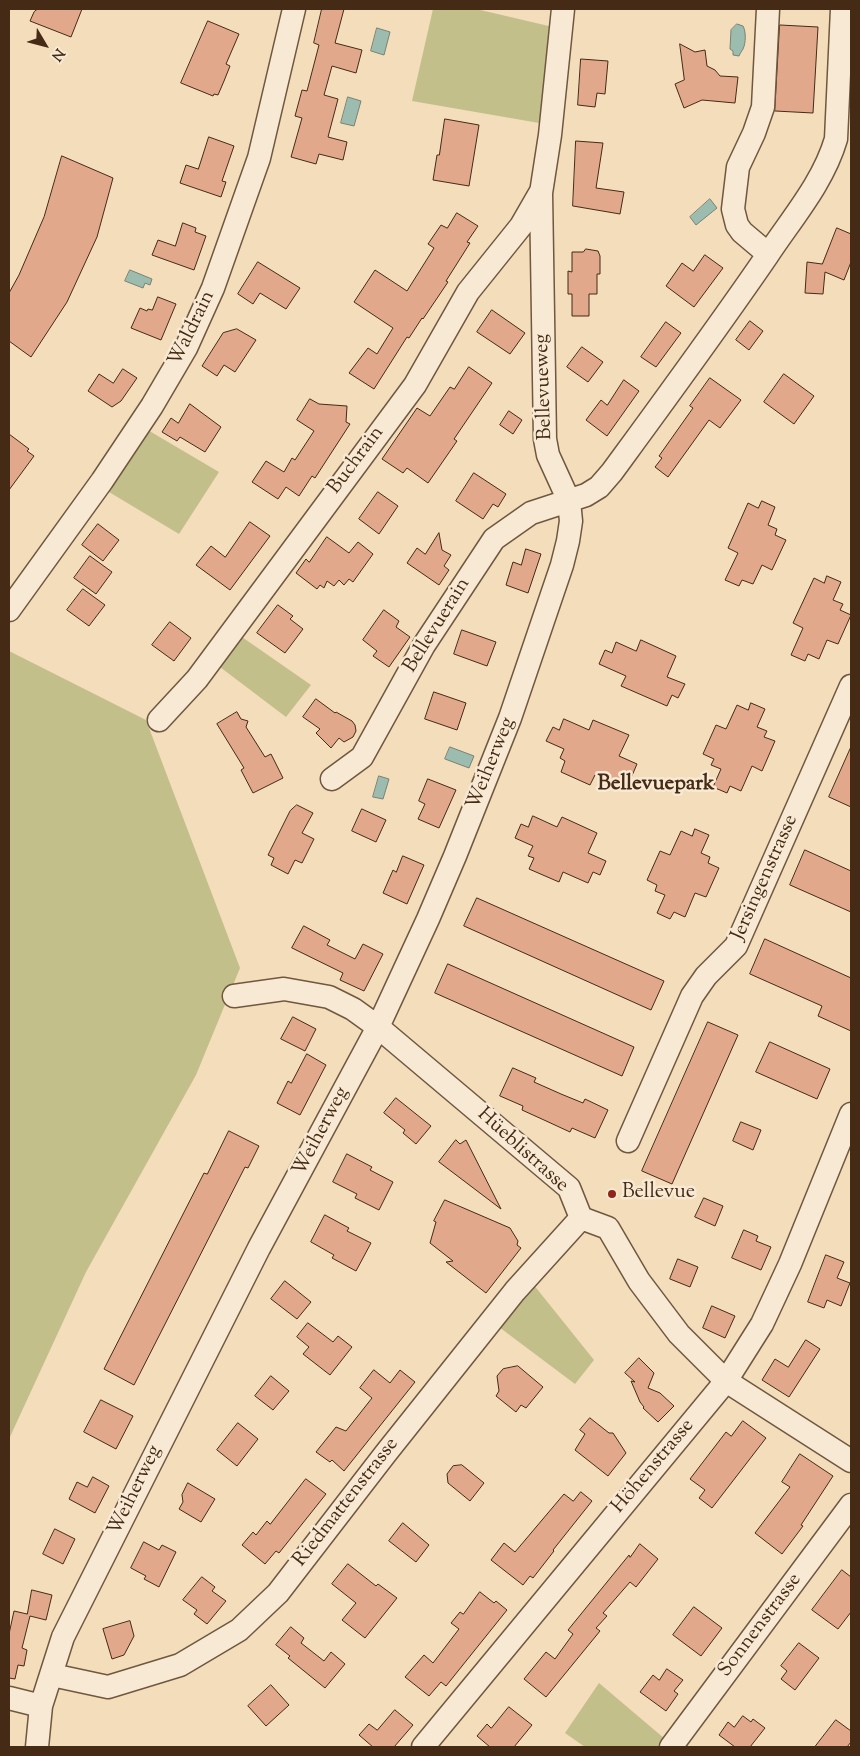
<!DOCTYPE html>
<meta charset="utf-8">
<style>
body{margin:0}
#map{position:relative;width:860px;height:1756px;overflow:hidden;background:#f3ddbb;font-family:"Sorts Mill Goudy",serif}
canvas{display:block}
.frame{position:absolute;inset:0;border:10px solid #452a16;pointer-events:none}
.north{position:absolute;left:20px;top:20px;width:50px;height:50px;-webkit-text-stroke:4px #f7e9d3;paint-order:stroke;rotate:127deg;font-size:14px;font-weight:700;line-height:20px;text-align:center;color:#452a16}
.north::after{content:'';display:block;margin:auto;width:18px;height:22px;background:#452a16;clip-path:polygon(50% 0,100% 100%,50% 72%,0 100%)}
</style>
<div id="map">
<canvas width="860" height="1756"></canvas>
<div class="frame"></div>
<div class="north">N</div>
</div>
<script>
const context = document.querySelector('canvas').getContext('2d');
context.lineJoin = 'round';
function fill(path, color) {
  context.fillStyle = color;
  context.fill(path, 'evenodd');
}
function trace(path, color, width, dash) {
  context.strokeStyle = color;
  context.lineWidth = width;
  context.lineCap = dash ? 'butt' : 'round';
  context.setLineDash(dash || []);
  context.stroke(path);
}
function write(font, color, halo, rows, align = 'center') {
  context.font = font + ' "Sorts Mill Goudy",serif';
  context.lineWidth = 5;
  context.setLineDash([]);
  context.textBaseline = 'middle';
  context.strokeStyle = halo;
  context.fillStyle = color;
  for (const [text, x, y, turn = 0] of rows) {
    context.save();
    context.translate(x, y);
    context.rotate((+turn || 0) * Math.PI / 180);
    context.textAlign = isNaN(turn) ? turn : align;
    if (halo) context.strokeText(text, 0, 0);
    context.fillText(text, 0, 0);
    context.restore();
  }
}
fill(new Path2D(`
 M433,9H476L553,27L545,124L412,101Z
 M146,429L219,472L179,534L104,489Z
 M239,635L311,685L286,717L216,664Z
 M9,651L146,720L240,968L196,1075L86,1272L9,1439Z
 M533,1284L594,1360L575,1384L499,1327Z
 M599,1683L665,1739L658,1747H585L565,1733Z`), '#c3bf8b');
const water = new Path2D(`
 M737,24L743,26C746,31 746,43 743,49C742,51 740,53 739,56L733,55V51L730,49L731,30Z
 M377,28L390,32L384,55L371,51Z
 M348,97L361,101L354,126L341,123Z
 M710,199L717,208L696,225L690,217Z
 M130,270L152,279L150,285L145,283L143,288L125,281Z
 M450,747L474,756L469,768L445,759Z
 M379,776L389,779L383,799L373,797Z`);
fill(water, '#9bbcaf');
trace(water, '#798272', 1);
const building = new Path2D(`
 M38,9H82L71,37L30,21L34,12Z
 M322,9H344L335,43L362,50L356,73L332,66L324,95L338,99L328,137L347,142L343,160L319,154L316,164L291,157L302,118L295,116L302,90L307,91L319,45L314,43Z
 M208,21L239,34L226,64L230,66L224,81L218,95L214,94L213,96L181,83Z
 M780,25L818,27L813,113L775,111Z
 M680,44L695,52L705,50L707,66L715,70L720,76L738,77L735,103L702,100L684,108L675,84L684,80Z
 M581,59L608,61L605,94L597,93L595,107L578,105Z
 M445,119L479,125L469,186L433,180L437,155H439Z
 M209,137L234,146L222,181L226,182L221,197L180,183L186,165L198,169Z
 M576,141L603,143L596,188L624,192L620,214L573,206Z
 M62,156L113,178L97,237L67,302L31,357L9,341V293L19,275L44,217Z
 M457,213L478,226L467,242L470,243L446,281L448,282L423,319L422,318L409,338L407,337L374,389L349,373L368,348L377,354L393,328L354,302L375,270L407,291L434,248L428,244L441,225L447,228Z
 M183,223L196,228L195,232L206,236L194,270L152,255L158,240L175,246Z
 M837,228L851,234V262L844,280L825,272L823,294L805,293L807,262L822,264Z
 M586,249L598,251L600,256V274H597V294H589V316H572V294H568V271L572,272V252H583Z
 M705,255L723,268L694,307L666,286L682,263L693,271Z
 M258,262L300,288L286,309L260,293L253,304L238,294Z
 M158,297L176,304L161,340L131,328L140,308L147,311L148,309L152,310Z
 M492,310L525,333L510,354L477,332Z
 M750,321L763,331L749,350L736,340Z
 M666,322L681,333L656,367L641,357Z
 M237,329L256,340L235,372L224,365L217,376L202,366L223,333Z
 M582,347L603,362L588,382L567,367Z
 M469,367L492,383L454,439L457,441L428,483L407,468L403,473L382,459L417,408L430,416L450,387L454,389Z
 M123,369L137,378L121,401L112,407L88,391L99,374L113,383Z
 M784,374L814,396L794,424L764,402Z
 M710,378L741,400L720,428L709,420L668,477L655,467L662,458L659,456L693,408L690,406Z
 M624,380L639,391L607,436L586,420L601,400L607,405Z
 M310,399L319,404L347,406L346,422L350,424L315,478L312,476L299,496L286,487L278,499L252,482L266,461L284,472L292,458L295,460L314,431L297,420Z
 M190,404L221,427L205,452L180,437L177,441L162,432L171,418L178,423Z
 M509,411L522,420L513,434L500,425Z
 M9,434L29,449L27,451L34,456L9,490Z
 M474,473L506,494L498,507L493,504L483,519L456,501Z
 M378,492L398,506L379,534L359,519Z
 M762,501L775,507L768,525L777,529L775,535L786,540L772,570L762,565L753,584L742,580L739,586L725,580L738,553L728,548L748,503L758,508Z
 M250,522L270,536L230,590L196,565L211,546L225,557Z
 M98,524L119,540L103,561L82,545Z
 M439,533L442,550L451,555L444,566L449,570L439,585L407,563L417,548L425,554Z
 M327,537L349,553L358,542L373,554L353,582L349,579L344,585L339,580L334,586L327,581L324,588L320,585L317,589L296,573L306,559L309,562Z
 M526,549L541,554L528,593L506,585L513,562L521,565Z
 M90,556L112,572L96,594L74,578Z
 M827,576L841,582L833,600L843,604L840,610L851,615L838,644L827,640L819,659L808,654L805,661L791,655L803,628L793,623L814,578L824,583Z
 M83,589L105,605L89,626L67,610Z
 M278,605L293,616L290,619L303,629L285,653L257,633Z
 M384,610L399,621L396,627L410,637L389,667L373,656L377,651L363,640Z
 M170,622L191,638L174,661L152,645Z
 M462,630L496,642L487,666L454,654Z
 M641,640L676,656L667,677L685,684L678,698L672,695L667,706L621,686L626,676L599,664L605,650L612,653L616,642L636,651Z
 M434,692L466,703L457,730L425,719Z
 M316,699L335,713L336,712L352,721L355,725L356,731L353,737L344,742L339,738L331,748L316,733L320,729L303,717Z
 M751,703L765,709L757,727L767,731L764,737L775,741L762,771L752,766L741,791L730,786L727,793L713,787L721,769L711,765L714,759L703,754L716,725L726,729L737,705L748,710Z
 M237,712L241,719L248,721L246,727L265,757L271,754L283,778L253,793L241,770L244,768L217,724Z
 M564,719L589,730L593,720L629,735L619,756L637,764L631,778L624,775L619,786L595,775L590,785L561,772L565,761L560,758L564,749L546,741L553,727L559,730Z
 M851,747V807L829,797Z
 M428,779L456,790L439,828L418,819L425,804L419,801Z
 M297,805L313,813L302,833L314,839L302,863L295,860L288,874L271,865L274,858L268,855L290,811Z
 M362,809L386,820L376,842L352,831Z
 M533,816L557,827L562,817L597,833L588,853L606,861L600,875L593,872L588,883L563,872L559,882L529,869L534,858L528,856L533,846L515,838L521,824L528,827Z
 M695,829L709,835L701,853L710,857L708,863L719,868L706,897L695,893L685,917L674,912L670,919L657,913L665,895L655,891L657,885L647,880L660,851L670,855L681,831L692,836Z
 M805,850L851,871V912L790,885Z
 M403,856L424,865L407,904L383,893L393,870L396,872Z
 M477,898L664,981L651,1010L464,926Z
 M304,926L330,940L327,945L355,959L363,944L383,954L364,991L340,980L343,973L292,948Z
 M765,939L851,978V1031L818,1016L822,1006L750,974Z
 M448,964L634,1047L622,1076L435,993Z
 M293,1017L316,1029L305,1051L281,1039Z
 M708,1022L738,1035L672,1184L642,1171Z
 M770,1042L830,1069L817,1099L756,1072Z
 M307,1054L326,1065L300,1115L277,1103L288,1081L291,1083Z
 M513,1068L536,1078L534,1082L561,1094L583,1103L585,1099L608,1110L595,1138L572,1128L570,1132L544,1120L522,1110L523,1106L500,1096Z
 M396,1098L431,1126L416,1144L403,1133L405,1130L384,1113Z
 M741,1122L761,1130L753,1150L733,1141Z
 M229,1131L259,1146L248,1168L245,1167L134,1385L104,1369L204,1173L207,1174Z
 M456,1140L460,1144L466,1140L501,1209L439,1162Z
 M347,1154L372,1167L370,1170L393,1182L379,1210L355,1198L357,1194L333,1182Z
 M704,1198L723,1206L715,1226L695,1217Z
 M445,1200L510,1228L518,1241L517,1245L521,1248L486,1293L446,1262L453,1261L430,1243L436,1222L434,1221Z
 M325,1215L349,1228L347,1231L371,1243L356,1271L332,1258L334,1255L311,1242Z
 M744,1230L758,1236L756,1241L771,1247L761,1270L732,1258Z
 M826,1255L844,1262L837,1278L850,1283L841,1306L827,1300L824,1308L808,1302Z
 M678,1259L698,1267L690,1287L670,1279Z
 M285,1281L311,1302L297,1319L271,1299Z
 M712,1306L735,1316L725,1338L703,1328Z
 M308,1323L333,1342L338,1336L352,1347L330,1375L303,1354L309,1347L297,1337Z
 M806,1340L820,1349L789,1397L762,1380L775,1359L788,1367Z
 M639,1358L654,1373L648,1388L660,1393L674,1406L658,1422L643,1408L644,1407L640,1402L631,1381L635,1382L625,1373Z
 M518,1366L543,1387L526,1408L521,1405L516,1412L496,1396L499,1391L497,1376L503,1369Z
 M374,1370L390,1383L400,1370L415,1382L344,1471L332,1460L330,1462L316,1452L336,1427L346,1431L372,1398L360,1388Z
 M271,1376L289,1391L273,1410L255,1396Z
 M101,1400L133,1416L116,1449L84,1432Z
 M590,1418L609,1433H613L626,1453L608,1476L575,1450L585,1434L580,1430Z
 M743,1421L766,1438L712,1508L699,1498L705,1490L690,1479L726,1432L731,1436Z
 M238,1423L258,1439L237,1466L217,1450Z
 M800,1454L833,1476L801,1525L803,1526L782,1554L755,1533L790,1487L782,1482Z
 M462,1465L484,1483L470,1501L448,1483L447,1474L453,1466Z
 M93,1477L109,1486L95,1513L69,1499L77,1482L87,1487Z
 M306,1479L326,1494L279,1553L276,1551L265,1564L242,1545L253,1532L256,1535L267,1521L270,1524Z
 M188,1483L215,1499L201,1522L179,1509L183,1502L182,1495Z
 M581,1492L592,1501L553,1550L554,1551L533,1578L530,1576L523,1585L491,1560L504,1543L515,1552L564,1494L573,1501Z
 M403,1523L429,1545L416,1562L389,1541Z
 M55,1529L75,1539L63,1564L43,1554Z
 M144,1542L159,1550L162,1545L176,1552L159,1587L144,1579L146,1576L131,1568Z
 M640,1544L658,1559L636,1587L630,1582L603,1613L607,1616L596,1628L600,1631L546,1697L524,1679L546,1652L555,1659L573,1634L568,1630L629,1555L630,1557Z
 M348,1564L376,1586L378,1584L397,1598L365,1638L342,1620L356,1603L332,1584Z
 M842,1570L851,1577V1612L838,1629L812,1610Z
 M202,1577L215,1587L212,1591L226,1601L207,1624L194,1614L197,1610L183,1600Z
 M32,1590L52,1595L46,1620L30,1616L22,1648L27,1650L24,1666L18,1665L15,1679L9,1678V1634L14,1611L27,1614Z
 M480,1592L494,1603L496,1601L507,1610L446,1686L441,1682L429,1696L405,1677L424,1655L433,1663L459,1629L451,1623L460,1612L463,1614Z
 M694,1607L722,1628L701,1656L673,1635Z
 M130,1621L134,1636L124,1655L112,1659L103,1629Z
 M291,1627L304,1638L301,1643L324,1661L331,1652L345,1664L325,1688L288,1658L290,1656L276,1645Z
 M799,1643L819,1658L795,1690L781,1679L787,1671L781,1666Z
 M667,1669L683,1680L674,1691L678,1694L666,1711L640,1692L653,1675L659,1680Z
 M271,1685L289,1705L266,1726L248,1706Z
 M509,1707L532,1725L514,1747H490L477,1736L487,1724L491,1728Z
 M395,1710L413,1725L394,1747H373L359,1735L369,1724L377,1730Z
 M743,1716L751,1722L753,1719L765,1728L750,1747H735L719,1735L728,1722L734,1727Z
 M836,1720L851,1731V1742L847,1747H815Z`);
fill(building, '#e1a88b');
trace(building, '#452a16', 1);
const street = new Path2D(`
 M768,254L742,232L737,225L733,209L738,167L754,133L763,107L768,9
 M9,610L102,481L152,406L186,348L213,288L259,158L294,9
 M159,720L197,679L415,385L468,292L521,226L540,193
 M332,779L362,757L424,645L494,539L531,513L586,495L599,487L612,472C664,401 717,329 767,256C792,218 823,183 836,139L842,9
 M234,996L284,989L329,997L353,1009L378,1027L569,1188L581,1218
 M628,1141L692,996L706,976L736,946L851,686
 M581,1218L608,1228L639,1281L679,1334L726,1381L851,1461
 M52,1675L108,1687L180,1665L239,1630L278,1593L386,1453L515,1291L581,1218
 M9,1698L41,1706
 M37,1747L41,1706L63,1637L259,1248L378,1027L428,919L455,856L510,718L562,565L568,541L571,521L569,501L548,455L545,439L541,193L550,135L563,9
 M423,1747L726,1381L762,1324L790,1264L851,1114
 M671,1747L851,1505`);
trace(street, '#70573f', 25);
trace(street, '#f7e9d3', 22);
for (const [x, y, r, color] of [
 [612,1194,5,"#8f2418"]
]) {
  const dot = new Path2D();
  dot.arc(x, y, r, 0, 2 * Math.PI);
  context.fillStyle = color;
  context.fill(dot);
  trace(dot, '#f7e9d3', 2);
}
write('20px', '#452a16', '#f7e9d3', [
 ["Waldrain",193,329,-64],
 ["Bellevueweg",545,387,-92],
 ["Buchrain",357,461,-53],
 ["Bellevuerain",438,626,-58],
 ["Weiherweg",492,764,-68],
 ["Jersingenstrasse",766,878,-66],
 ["Weiherweg",322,1132,-62],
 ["Hüeblistrasse",522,1151,42],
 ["Höhenstrasse",654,1467,-50],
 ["Weiherweg",136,1491,-64],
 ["Riedmattenstrasse",347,1503,-52],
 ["Sonnenstrasse",761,1626,-53]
]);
write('20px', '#452a16', '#f7e9d3', [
 ["Bellevue",622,1194]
], 'left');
write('bold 21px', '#452a16', '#f7e9d3', [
 ["Bellevuepark",656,785]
]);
</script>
